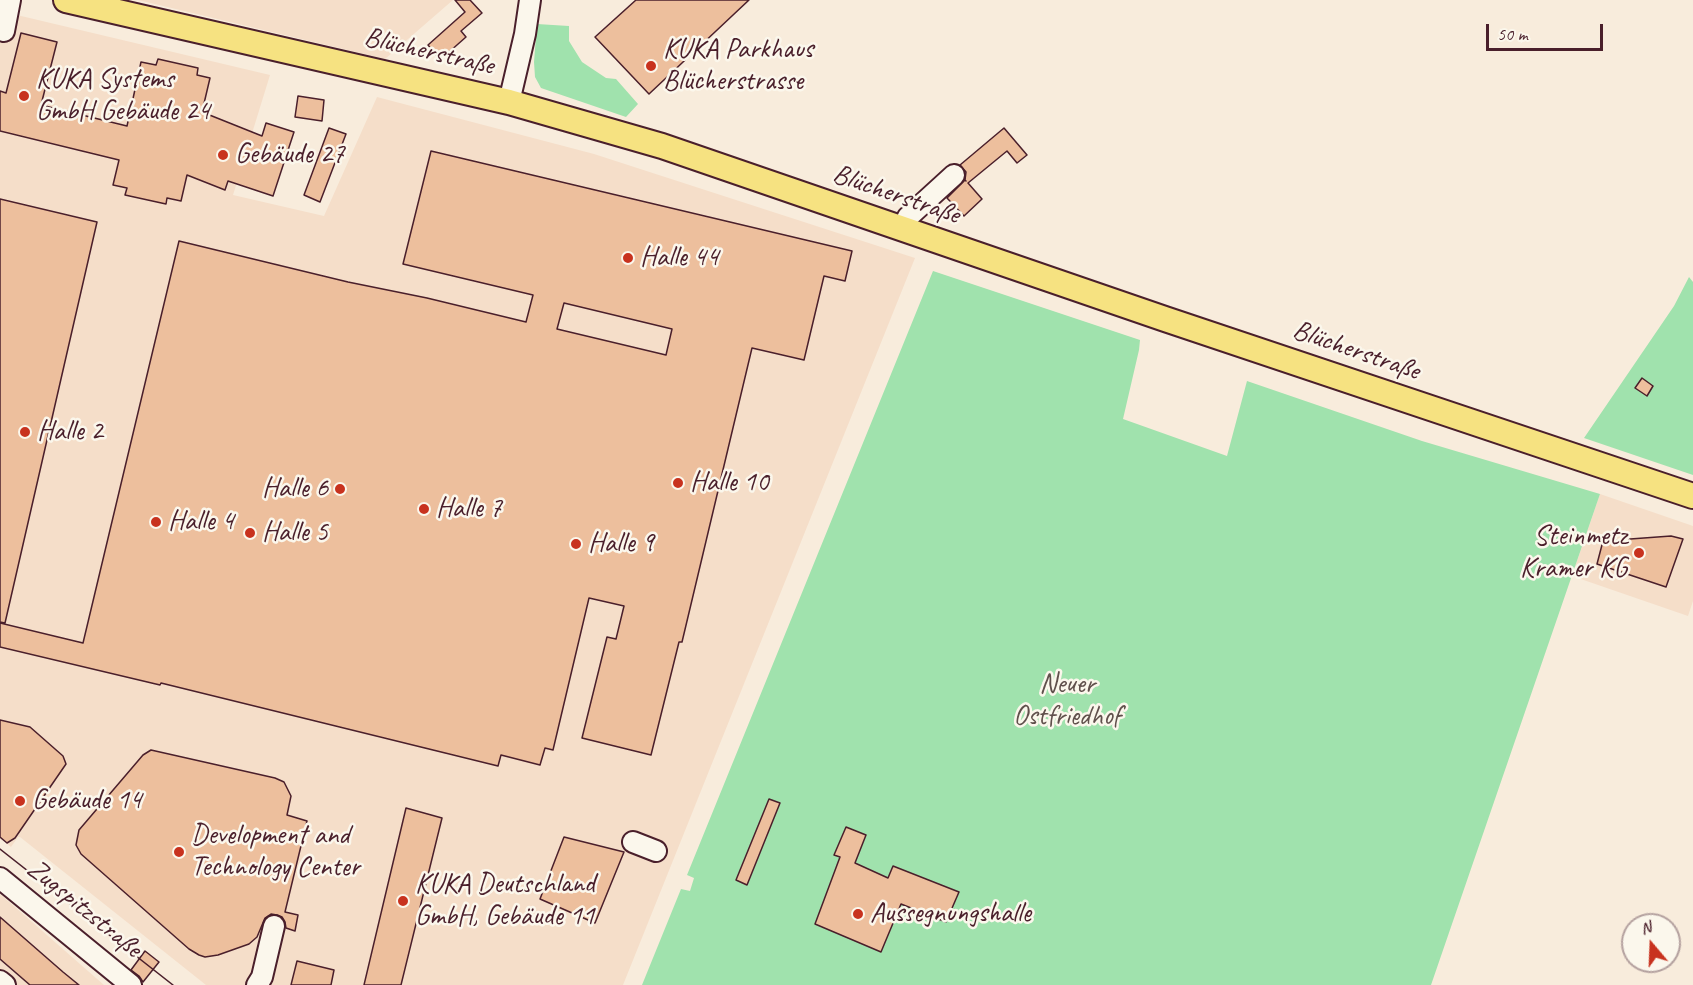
<!DOCTYPE html>
<meta charset="utf-8">
<style>
body{margin:0}
#map{position:relative;width:1693px;height:985px;overflow:hidden;background:#f8ecdc;font-family:Caveat,sans-serif}
canvas{display:block}
.north{position:absolute;left:1621px;top:913px;width:60px;height:60px;box-sizing:border-box;background:#fbf7ec;border:2px solid #b4a19f;border-radius:50%;rotate:341deg;font-size:16px;font-weight:700;line-height:24px;text-align:center;color:#4a1f2b}
.north::after{content:'';display:block;margin:auto;width:21px;height:27px;background:#c8321e;clip-path:polygon(50% 0,100% 100%,50% 72%,0 100%)}
.scale{position:absolute;left:1486px;top:24px;width:117px;height:27px;box-sizing:border-box;border:3px solid #4a1f2b;border-top:0;padding-left:8px;font-size:18px;line-height:21px;white-space:nowrap;color:#4a1f2b;-webkit-text-stroke:4px #fbf7ec;paint-order:stroke}
</style>
<div id="map">
<canvas width="1693" height="985"></canvas>
<div class="north">N</div>
<div class="scale">50 m</div>
</div>
<script>
const ctx = document.querySelector('canvas').getContext('2d');
ctx.lineJoin = 'round';
function fillPath(path, color) { ctx.fillStyle = color; ctx.fill(path, 'evenodd'); }
function stroke(path, color, width, dash) { ctx.strokeStyle = color; ctx.lineWidth = width; ctx.lineCap = dash ? 'butt' : 'round'; ctx.setLineDash(dash || []); ctx.stroke(path); }
function write(font, color, halo, rows, align = 'center') {
  ctx.font = font + ' Caveat,sans-serif'; ctx.lineWidth = 5; ctx.setLineDash([]); ctx.textBaseline = 'middle'; ctx.strokeStyle = halo; ctx.fillStyle = color; for (const [text, x, y, turn = 0] of rows) {
    ctx.save(); ctx.translate(x, y); ctx.rotate((+turn || 0) * Math.PI / 180); ctx.textAlign = isNaN(turn) ? turn : align; if (halo) ctx.strokeText(text, 0, 0); ctx.fillText(text, 0, 0); ctx.restore();
  }
}
fillPath(new Path2D(`
 M 138,0 L 453,0 L 385,59 Z
 M 0,11 L 270,75 L 233,195 L 324,216 L 377,97 L 594,154 L 915,258 L 623,985 L 206,985 L 20,837 L 18,837 L 11,847 L 0,838 Z
 M 1600,494 L 1693,526 L 1693,601 L 1688,616 L 1572,576 Z
 M 0,894 L 104,985 L 0,985 Z`), '#f5dec9');
fillPath(new Path2D(`
 M 537,24 L 569,26 L 569,41 L 582,62 L 606,78 L 616,79 L 638,104 L 626,117 L 541,88 L 535,77 L 534,62 Z
 M 933,271 L 1140,340 L 1139,350 L 1123,419 L 1227,456 L 1247,381 L 1422,441 L 1600,494 L 1431,985 L 642,985 L 681,889 L 690,891 L 694,878 L 687,875 Z
 M 1689,277 L 1693,282 L 1693,475 L 1584,438 L 1674,306 Z`), '#a0e2ad');
const building = new Path2D(`
 M 455,0 L 470,0 L 482,13 L 461,31 L 466,37 L 440,60 L 428,45 L 465,12 Z
 M 636,0 L 749,0 L 649,94 L 595,37 Z
 M 21,33 L 57,42 L 41,105 L 127,126 L 141,62 L 156,65 L 158,59 L 198,68 L 197,75 L 210,78 L 202,112 L 262,136 L 266,123 L 294,132 L 273,196 L 228,181 L 225,190 L 187,175 L 181,201 L 167,198 L 166,204 L 125,195 L 127,188 L 113,185 L 119,160 L 0,131 L 0,91 L 6,93 Z
 M 298,96 L 324,100 L 322,121 L 295,117 Z
 M 329,128 L 346,134 L 320,202 L 304,195 Z
 M 1004,128 L 1027,155 L 1017,163 L 1007,151 L 968,183 L 982,199 L 964,216 L 947,198 L 965,180 L 966,181 L 965,180 L 966,172 L 960,165 Z
 M 431,151 L 852,251 L 845,281 L 824,276 L 804,360 L 752,348 L 682,642 L 679,642 L 651,755 L 582,738 L 607,637 L 616,639 L 624,606 L 589,598 L 553,750 L 545,748 L 540,765 L 501,755 L 498,766 L 161,683 L 160,685 L 0,647 L 0,623 L 83,643 L 179,241 L 348,282 L 427,298 L 526,322 L 533,295 L 403,264 ZM 564,303 L 672,329 L 666,355 L 557,329 Z
 M 0,199 L 97,222 L 5,623 L 0,622 Z
 M 1642,378 L 1653,386 L 1647,396 L 1635,388 Z
 M 1671,536 L 1683,539 L 1666,587 L 1597,564 L 1603,541 Z
 M 0,720 L 30,727 L 63,756 L 66,764 L 15,838 L 7,843 L 0,837 Z
 M 151,750 L 275,778 L 284,782 L 291,796 L 287,815 L 307,821 L 285,912 L 298,915 L 295,931 L 286,928 L 285,922 L 282,917 L 277,915 L 271,914 L 265,918 L 257,937 L 249,944 L 218,955 L 205,957 L 199,955 L 189,949 L 81,854 L 76,845 L 79,830 L 143,755 Z
 M 769,799 L 780,803 L 747,885 L 736,880 Z
 M 406,808 L 442,818 L 401,985 L 364,985 Z
 M 846,827 L 866,835 L 855,863 L 888,878 L 893,866 L 959,892 L 946,922 L 901,904 L 881,952 L 815,924 L 840,857 L 834,855 Z
 M 564,837 L 624,852 L 595,923 L 540,899 Z
 M 0,917 L 63,972 L 79,985 L 30,985 L 0,959 Z
 M 145,951 L 159,962 L 143,982 L 139,976 L 131,970 Z
 M 297,961 L 334,970 L 331,985 L 291,985 Z`);
fillPath(building, '#edbf9d');
stroke(building, '#4a1f2b', 1.5);
const minor = new Path2D(`
 M 0,30 L 4,31 L 10,0
 M 509,102 L 525,34 L 530,0
 M 903,228 L 908,217 L 954,175
 M 633,842 L 656,851
 M 0,878 L 131,985
 M 0,981 L 5,985
 M 257,985 L 262,977 L 274,926`);
const major = new Path2D(`
 M 66,0 L 509,102 L 662,146 L 1165,319 L 1693,496`);
stroke(minor, '#4a1f2b', 24);
stroke(major, '#4a1f2b', 28);
stroke(minor, '#fbf7ec', 20);
stroke(major, '#f6e281', 24);
stroke(new Path2D(`
 M 0,849 L 173,985`), '#4a1f2b', 1.5);
for (const [x, y, r, color] of [
 [651,66,6,"#c8321e"],
 [24,96,6,"#c8321e"],
 [223,155,6,"#c8321e"],
 [628,258,6,"#c8321e"],
 [25,432,6,"#c8321e"],
 [678,483,6,"#c8321e"],
 [340,489,6,"#c8321e"],
 [424,509,6,"#c8321e"],
 [156,522,6,"#c8321e"],
 [250,533,6,"#c8321e"],
 [576,544,6,"#c8321e"],
 [1639,553,6,"#c8321e"],
 [20,801,6,"#c8321e"],
 [179,852,6,"#c8321e"],
 [403,901,6,"#c8321e"],
 [858,914,6,"#c8321e"]
]) { const dot = new Path2D(); dot.arc(x, y, r, 0, 2 * Math.PI); ctx.fillStyle = color; ctx.fill(dot); stroke(dot, '#fbf7ec', 2); }
write('28px', '#4a1f2b', '#fbf7ec', [
 ["KUKA Parkhaus",663,50],
 ["Blücherstrasse",663,82],
 ["KUKA Systems",36,80],
 ["GmbH Gebäude 24",36,112],
 ["Gebäude 27",235,155],
 ["Halle 44",640,258],
 ["Halle 2",37,432],
 ["Halle 10",690,483],
 ["Halle 6",328,489,"right"],
 ["Halle 7",436,509],
 ["Halle 4",168,522],
 ["Halle 5",262,533],
 ["Steinmetz",1627,537,"right"],
 ["Kramer KG",1627,569,"right"],
 ["Halle 9",588,544],
 ["Gebäude 14",32,801],
 ["Development and",191,836],
 ["Technology Center",191,868],
 ["KUKA Deutschland",415,885],
 ["GmbH, Gebäude 11",415,917],
 ["Aussegnungshalle",870,914]
], 'left');
write('28px', '#4a1f2b', '#fbf7ec', [
 ["Blücherstraße",429,52,13],
 ["Blücherstraße",896,195,19],
 ["Blücherstraße",1356,351,19],
 ["Zugspitzstraße",84,909,39]
]);
write('28px', '#60504c', '#fbf7ec', [
 ["Neuer",1067,685],
 ["Ostfriedhof",1067,717]
]);
</script>
